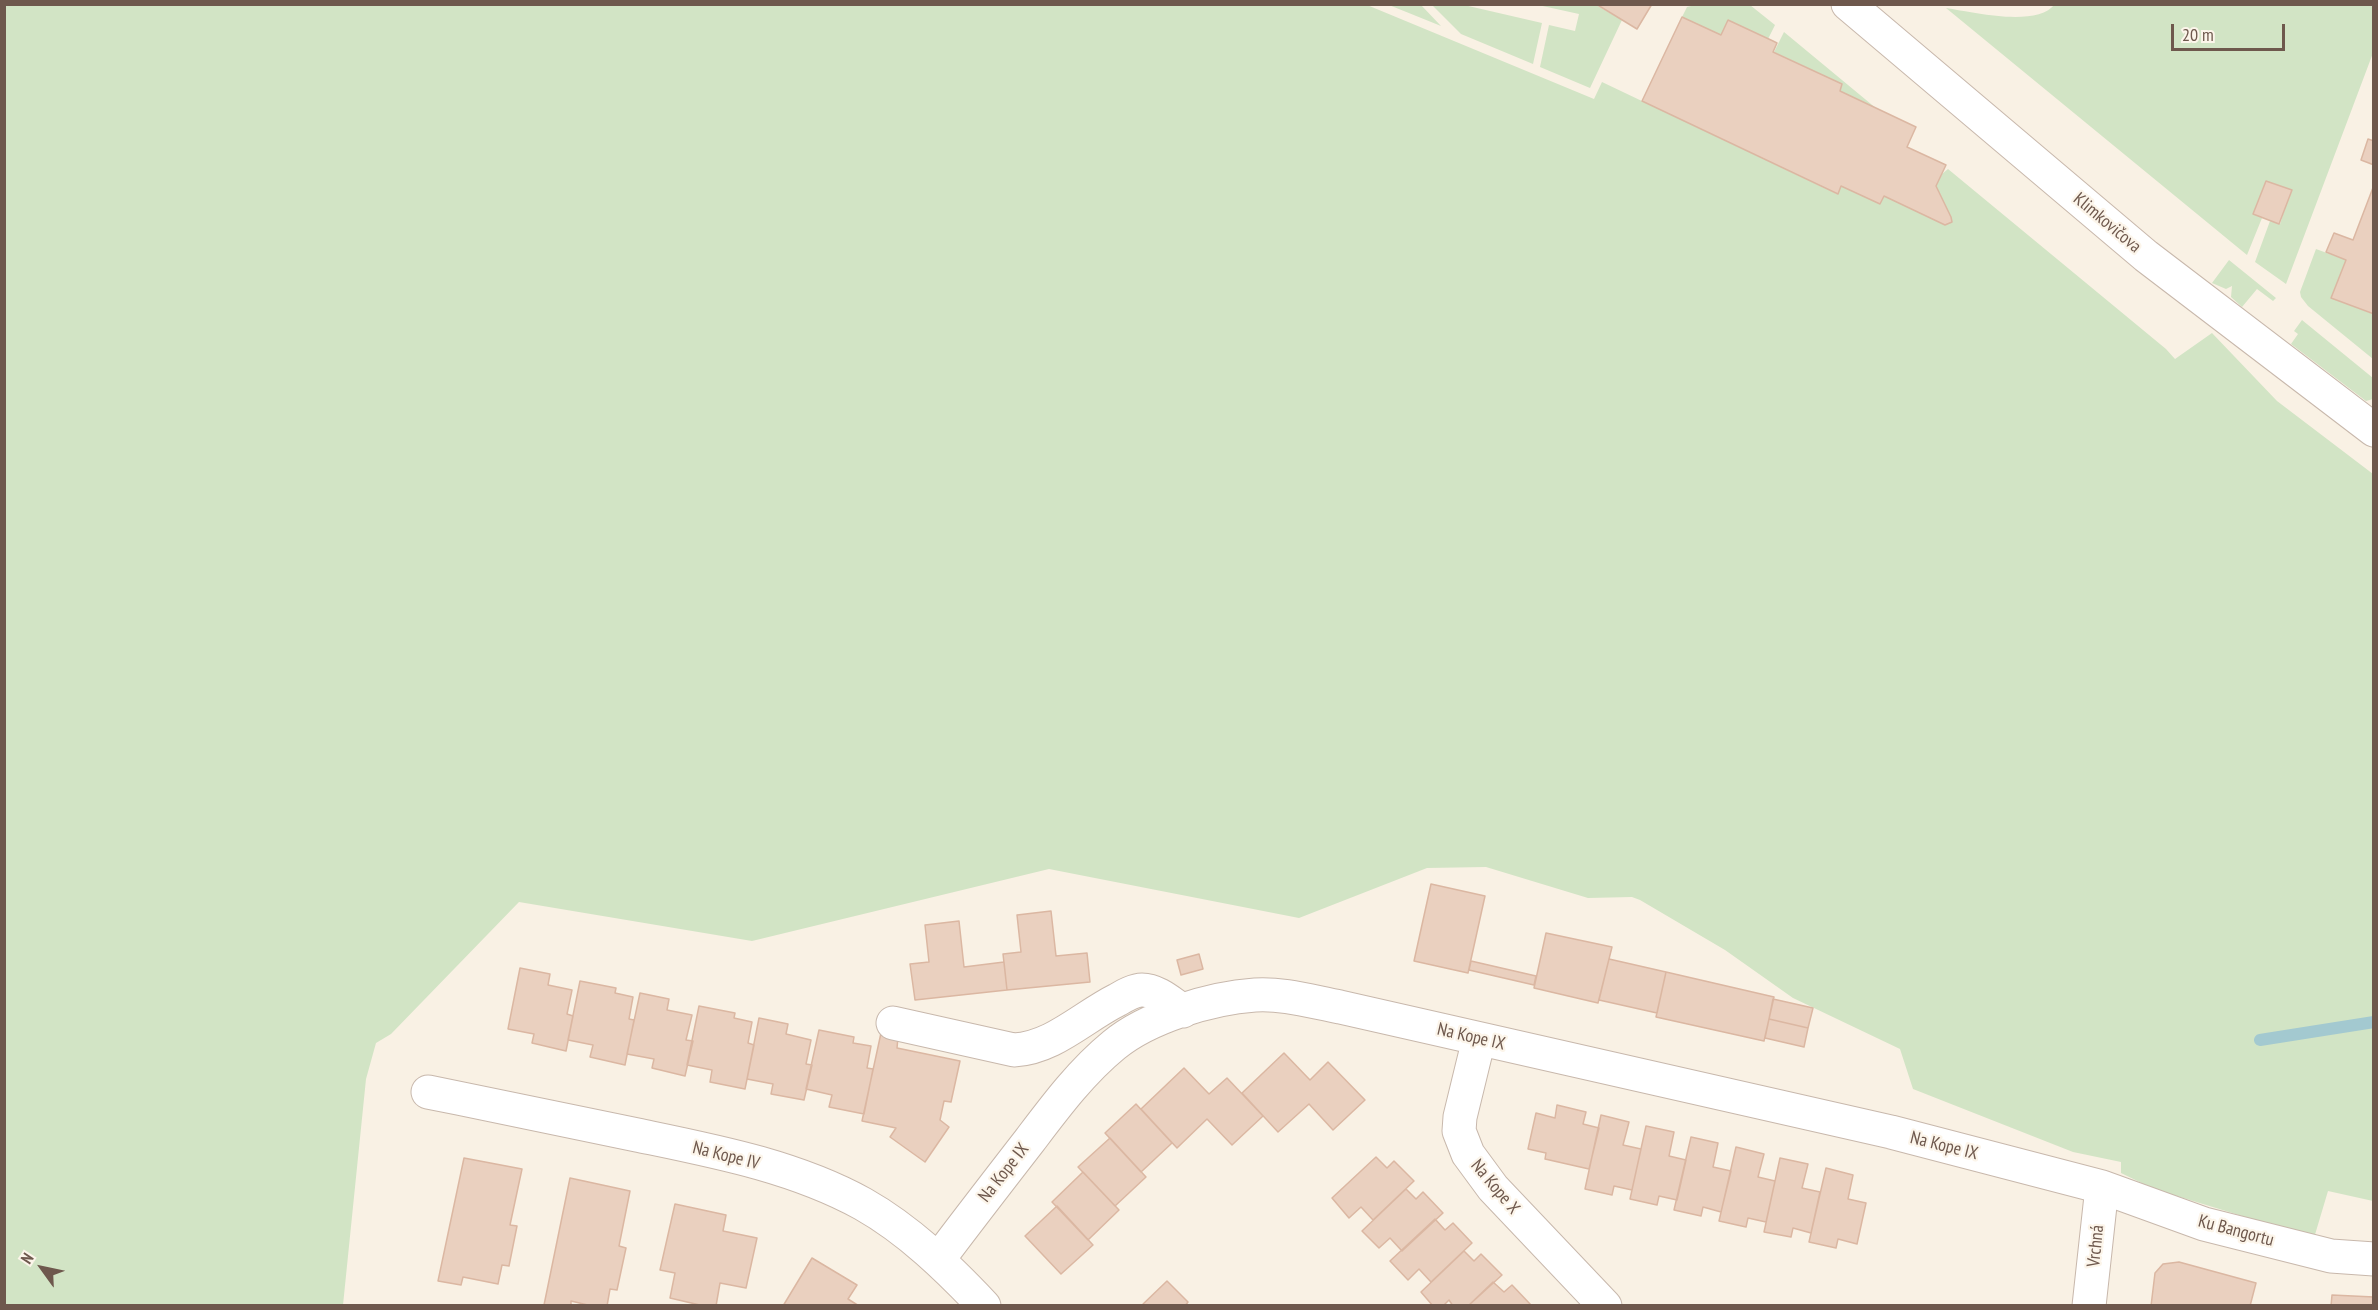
<!DOCTYPE html>
<meta charset="utf-8">
<style>
body{margin:0}
#map{position:relative;width:2378px;height:1310px;overflow:hidden;background:#f9f1e4;font-family:"PT Sans Narrow",sans-serif}
canvas{display:block}
.frame{position:absolute;inset:0;border:6px solid #6e584d;pointer-events:none}
.north{position:absolute;left:12px;top:1238px;width:60px;height:60px;-webkit-text-stroke:4px #fcf5ea;paint-order:stroke;rotate:303deg;font-size:16px;font-weight:700;line-height:24px;text-align:center;color:#6e584d}
.north::after{content:'';display:block;margin:auto;width:21px;height:27px;background:#6e584d;clip-path:polygon(50% 0,100% 100%,50% 72%,0 100%)}
.scale{position:absolute;left:2171px;top:24px;width:114px;height:27px;box-sizing:border-box;border:3px solid #6e584d;border-top:0;padding-left:8px;font-size:18px;line-height:21px;white-space:nowrap;color:#6e584d;-webkit-text-stroke:4px #fcf5ea;paint-order:stroke}
</style>
<div id="map">
<canvas width="2378" height="1310"></canvas>
<div class="frame"></div>
<div class="north">N</div>
<div class="scale">20 m</div>
</div>
<script>
const ctx = document.querySelector('canvas').getContext('2d');
ctx.lineJoin = 'round';
function fillPath(path, color) { ctx.fillStyle = color; ctx.fill(path, 'evenodd'); }
function stroke(path, color, width, dash) { ctx.strokeStyle = color; ctx.lineWidth = width; ctx.lineCap = dash ? 'butt' : 'round'; ctx.setLineDash(dash || []); ctx.stroke(path); }
function write(font, color, halo, rows, align = 'center') {
  ctx.font = font + ' "PT Sans Narrow",sans-serif'; ctx.lineWidth = 4.5; ctx.setLineDash([]); ctx.textBaseline = 'middle'; ctx.strokeStyle = halo; ctx.fillStyle = color; for (const [text, x, y, turn = 0] of rows) {
    ctx.save(); ctx.translate(x, y); ctx.rotate((+turn || 0) * Math.PI / 180); ctx.textAlign = isNaN(turn) ? turn : align; if (halo) ctx.strokeText(text, 0, 0); ctx.fillText(text, 0, 0); ctx.restore();
  }
}
fillPath(new Path2D(`
 M 2055,4 L 2373,5 L 2373,53 L 2286,284 L 2255,262 L 2270,221 L 2280,224 L 2291,190 L 2266,181 L 2253,214 L 2262,218 L 2247,255 L 1946,8 C 1972,12 2037,28 2055,4 Z
 M 5,5 L 1367,5 L 1594,99 L 1602,82 L 1837,194 L 1841,186 L 1880,204 L 1884,196 L 1945,225 L 1951,222 L 1951,217 L 1936,186 L 1942,174 L 1948,169 L 2166,349 L 2175,359 L 2212,333 L 2277,401 L 2373,474 L 2373,1201 L 2328,1191 L 2314,1238 L 2154,1189 L 2121,1173 L 2121,1162 L 2073,1152 L 1913,1089 L 1900,1049 L 1793,998 L 1725,950 L 1640,900 L 1632,897 L 1588,898 L 1486,867 L 1427,868 L 1299,918 L 1049,869 L 752,941 L 519,902 L 391,1034 L 376,1043 L 366,1079 L 343,1305 L 5,1306 Z
 M 1389,5 L 1421,5 L 1441,26 Z
 M 1432,5 L 1464,5 L 1542,23 L 1533,64 L 1461,34 Z
 M 1538,5 L 1596,5 L 1622,20 L 1590,88 L 1540,67 L 1549,25 L 1575,31 L 1579,14 Z
 M 1695,5 L 1750,5 L 1775,25 L 1768,39 L 1728,20 L 1721,35 L 1682,17 L 1687,7 Z
 M 1784,32 L 1877,109 L 1840,91 L 1842,84 L 1774,52 Z
 M 2316,249 L 2346,260 L 2331,298 L 2373,314 L 2373,359 L 2308,306 L 2301,297 L 2300,292 Z
 M 2229,260 L 2276,298 L 2273,301 L 2257,289 L 2242,307 L 2231,297 L 2232,286 L 2226,289 L 2212,283 Z
 M 2302,320 L 2373,378 L 2373,399 L 2366,401 L 2291,344 L 2298,334 L 2294,331 Z`), '#d2e4c5');
stroke(new Path2D(`
 M 2260,1040 L 2374,1022`), '#a3c9d0', 12);
const building = new Path2D(`
 M 1596,4 L 1652,4 L 1637,29 Z
 M 1682,17 L 1721,35 L 1728,20 L 1773,41 L 1777,43 L 1773,52 L 1842,84 L 1840,91 L 1916,127 L 1907,147 L 1946,165 L 1936,186 L 1951,217 L 1952,222 L 1945,225 L 1884,196 L 1880,204 L 1841,186 L 1838,194 L 1642,101 Z
 M 2368,139 L 2374,141 L 2374,165 L 2361,160 Z
 M 2266,181 L 2292,190 L 2279,224 L 2253,214 Z
 M 2374,185 L 2374,314 L 2331,298 L 2346,260 L 2326,252 L 2334,233 L 2353,240 Z
 M 1431,884 L 1485,896 L 1468,973 L 1414,961 Z
 M 1051,911 L 1056,956 L 1087,953 L 1090,982 L 1007,990 L 1003,954 L 1021,952 L 1017,915 Z
 M 959,921 L 964,967 L 1004,962 L 1007,990 L 915,1000 L 910,964 L 929,962 L 925,925 Z
 M 1546,933 L 1612,947 L 1598,1003 L 1534,988 Z
 M 1199,954 L 1203,969 L 1181,975 L 1177,960 Z
 M 1609,959 L 1666,972 L 1657,1013 L 1599,1000 Z
 M 1471,961 L 1536,976 L 1534,985 L 1469,970 Z
 M 520,968 L 550,974 L 548,985 L 572,990 L 567,1014 L 573,1016 L 566,1051 L 532,1043 L 534,1034 L 508,1029 Z
 M 1666,972 L 1774,997 L 1764,1041 L 1656,1017 Z
 M 580,981 L 616,988 L 615,993 L 633,997 L 629,1019 L 634,1020 L 625,1065 L 590,1057 L 593,1045 L 568,1040 Z
 M 640,993 L 669,999 L 667,1010 L 692,1015 L 686,1040 L 693,1041 L 685,1076 L 652,1068 L 654,1059 L 627,1054 Z
 M 1773,999 L 1813,1008 L 1808,1028 L 1769,1019 Z
 M 699,1006 L 735,1013 L 734,1018 L 752,1022 L 748,1043 L 754,1045 L 745,1089 L 710,1082 L 712,1070 L 687,1065 Z
 M 759,1018 L 788,1024 L 786,1034 L 811,1040 L 806,1064 L 812,1065 L 804,1100 L 771,1094 L 773,1084 L 747,1079 Z
 M 1769,1019 L 1808,1028 L 1804,1047 L 1765,1038 Z
 M 819,1030 L 854,1037 L 853,1043 L 871,1046 L 867,1068 L 873,1069 L 864,1114 L 829,1107 L 832,1095 L 806,1089 Z
 M 881,1033 L 898,1037 L 897,1048 L 960,1061 L 951,1102 L 944,1101 L 940,1120 L 949,1127 L 925,1162 L 890,1137 L 896,1128 L 862,1121 Z
 M 1284,1053 L 1310,1080 L 1328,1062 L 1365,1100 L 1333,1130 L 1309,1104 L 1278,1132 L 1242,1093 Z
 M 1184,1068 L 1209,1094 L 1227,1078 L 1263,1116 L 1232,1145 L 1207,1119 L 1177,1148 L 1141,1109 Z
 M 1136,1104 L 1172,1143 L 1141,1172 L 1105,1133 Z
 M 1557,1105 L 1586,1112 L 1583,1124 L 1599,1128 L 1589,1169 L 1545,1159 L 1546,1153 L 1528,1149 L 1536,1113 L 1555,1118 Z
 M 1601,1115 L 1629,1122 L 1623,1145 L 1641,1149 L 1632,1190 L 1614,1186 L 1612,1195 L 1585,1189 Z
 M 1646,1126 L 1674,1132 L 1669,1156 L 1686,1160 L 1677,1200 L 1659,1196 L 1657,1205 L 1630,1199 Z
 M 1691,1137 L 1718,1143 L 1713,1167 L 1731,1171 L 1721,1212 L 1703,1207 L 1701,1216 L 1674,1210 Z
 M 1110,1138 L 1146,1177 L 1115,1206 L 1078,1167 Z
 M 1736,1147 L 1764,1154 L 1758,1177 L 1775,1181 L 1766,1222 L 1748,1218 L 1746,1227 L 1719,1221 Z
 M 1376,1157 L 1387,1168 L 1394,1161 L 1414,1181 L 1373,1220 L 1361,1207 L 1349,1218 L 1332,1198 Z
 M 464,1158 L 522,1169 L 510,1225 L 517,1226 L 509,1266 L 502,1265 L 498,1284 L 463,1277 L 461,1285 L 438,1281 Z
 M 1780,1158 L 1808,1164 L 1802,1188 L 1820,1192 L 1811,1233 L 1793,1228 L 1791,1237 L 1764,1232 Z
 M 1826,1168 L 1853,1175 L 1848,1199 L 1866,1203 L 1857,1244 L 1838,1239 L 1836,1248 L 1809,1242 Z
 M 1083,1172 L 1119,1210 L 1088,1240 L 1052,1202 Z
 M 570,1178 L 630,1191 L 619,1246 L 626,1248 L 617,1290 L 610,1289 L 607,1306 L 592,1306 L 571,1301 L 571,1306 L 544,1305 Z
 M 1406,1189 L 1416,1199 L 1423,1192 L 1443,1213 L 1402,1251 L 1390,1238 L 1379,1248 L 1362,1231 Z
 M 675,1204 L 726,1215 L 723,1231 L 757,1238 L 746,1288 L 720,1283 L 716,1306 L 704,1306 L 670,1298 L 675,1273 L 660,1270 Z
 M 1057,1206 L 1093,1245 L 1061,1274 L 1025,1236 Z
 M 1435,1219 L 1445,1230 L 1453,1223 L 1472,1243 L 1431,1282 L 1419,1269 L 1408,1280 L 1390,1261 Z
 M 1464,1251 L 1474,1261 L 1481,1254 L 1502,1275 L 1468,1306 L 1453,1306 L 1449,1300 L 1443,1306 L 1433,1306 L 1421,1292 Z
 M 812,1258 L 857,1285 L 848,1299 L 859,1306 L 783,1306 Z
 M 2179,1262 L 2256,1283 L 2250,1306 L 2151,1306 L 2155,1273 L 2163,1264 Z
 M 1167,1281 L 1188,1302 L 1185,1306 L 1141,1306 Z
 M 1493,1282 L 1504,1292 L 1512,1285 L 1531,1305 L 1468,1306 Z
 M 2332,1295 L 2374,1297 L 2374,1306 L 2331,1306 Z`);
fillPath(building, '#ead0bf');
stroke(building, '#dbb7a2', 1.5);
const street = new Path2D(`
 M 1848,4 L 2146,256 L 2374,430
 M 893,1023 L 1014,1050 C 1053,1048 1083,1017 1117,1000 C 1124,996 1134,990 1142,990 C 1157,990 1171,1003 1183,1011
 M 1479,1039 L 1460,1117 L 1459,1131 L 1468,1154 L 1493,1188 L 1605,1306
 M 428,1092 C 498,1106 568,1121 637,1135 C 714,1151 794,1166 863,1204 C 909,1230 948,1268 984,1306
 M 938,1260 C 968,1220 999,1180 1030,1140 C 1055,1107 1081,1072 1114,1045 C 1148,1017 1211,998 1255,995 C 1282,993 1313,1002 1340,1007 L 1891,1132 L 2102,1187 L 2204,1224 L 2331,1256 L 2374,1259
 M 2089,1306 L 2102,1187`);
stroke(street, '#c8b8ac', 35);
stroke(street, '#fff', 33);
write('18px', '#6e584d', '#fcf5ea', [
 ["Klimkovičova",2107,223,40],
 ["Na Kope IX",1471,1037,13],
 ["Na Kope IX",1944,1146,14],
 ["Na Kope IV",726,1156,14],
 ["Na Kope IX",1004,1173,-52],
 ["Na Kope X",1495,1187,50],
 ["Ku Bangortu",2236,1231,15],
 ["Vrchná",2096,1246,-84]
]);
</script>
